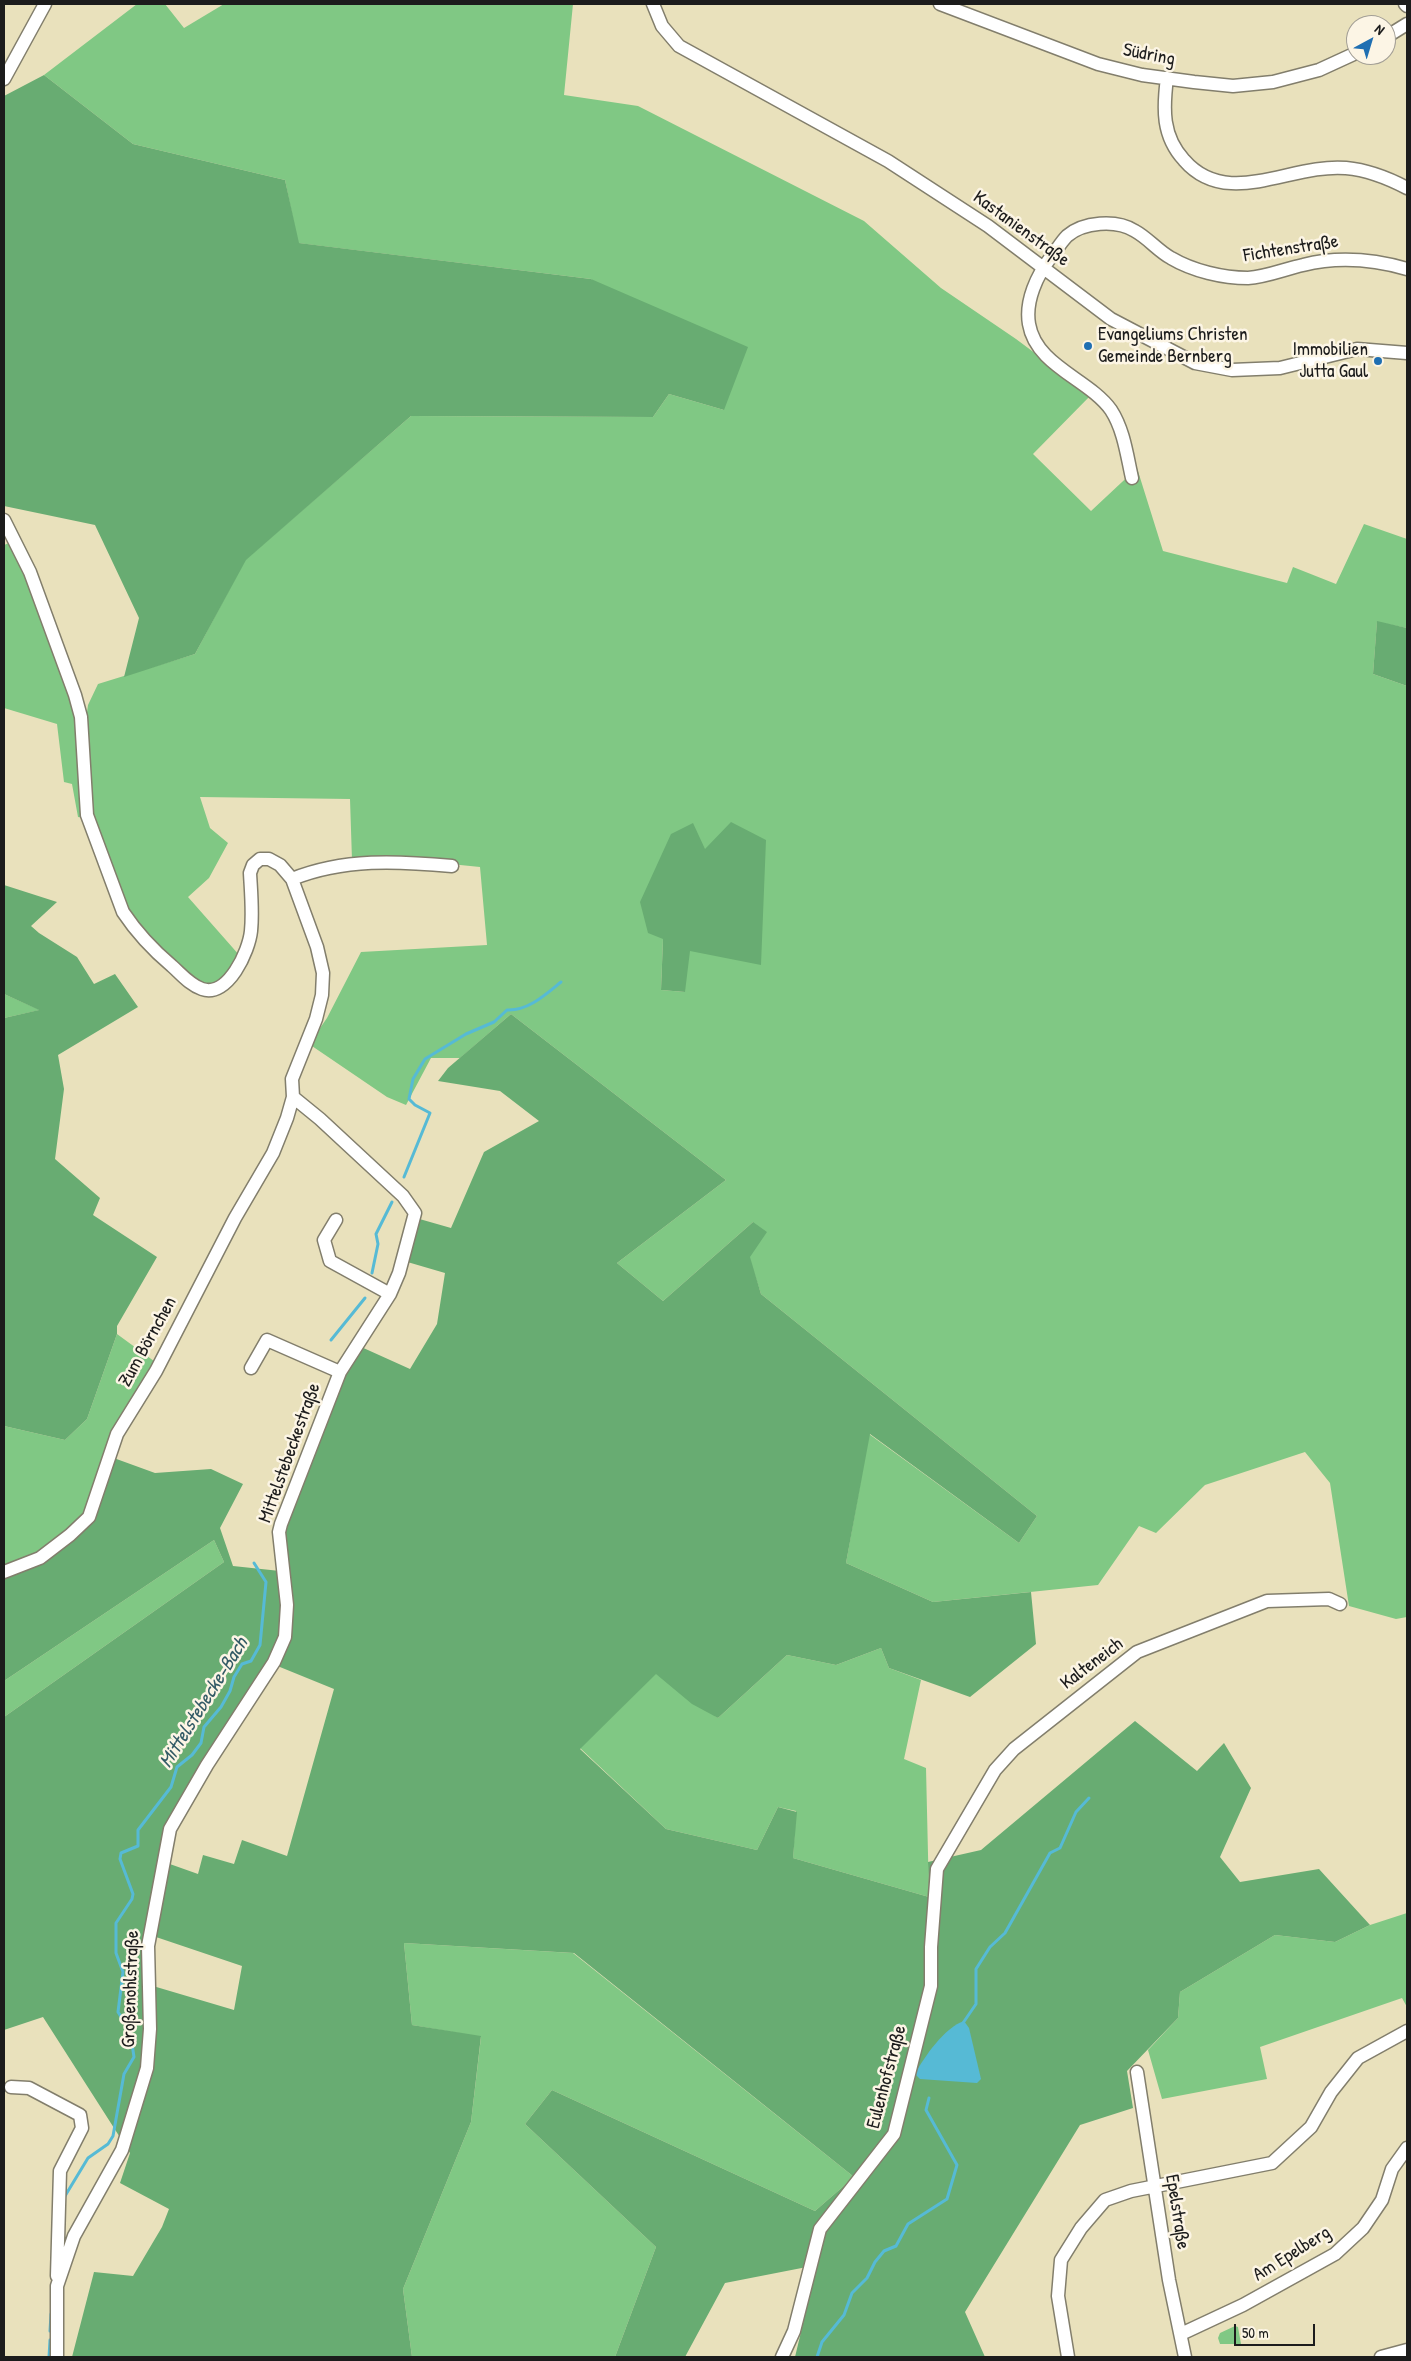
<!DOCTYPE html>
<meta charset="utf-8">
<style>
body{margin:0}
#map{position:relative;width:1411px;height:2361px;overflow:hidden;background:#e9e1bc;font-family:"Patrick Hand",sans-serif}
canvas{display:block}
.frame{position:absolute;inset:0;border:5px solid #1c1c1c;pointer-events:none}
.north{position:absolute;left:1346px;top:15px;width:50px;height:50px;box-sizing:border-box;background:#fcf5e5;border:1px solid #a29e95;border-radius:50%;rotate:39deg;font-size:14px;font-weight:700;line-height:20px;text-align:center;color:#1c1c1c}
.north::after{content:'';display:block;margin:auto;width:18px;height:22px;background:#1f6fb2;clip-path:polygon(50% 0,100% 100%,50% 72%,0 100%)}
.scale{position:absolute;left:1234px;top:2324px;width:81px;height:22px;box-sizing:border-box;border:2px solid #1c1c1c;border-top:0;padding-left:6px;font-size:15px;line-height:18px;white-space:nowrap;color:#1c1c1c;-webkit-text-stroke:4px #fcf5e5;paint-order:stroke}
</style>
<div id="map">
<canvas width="1411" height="2361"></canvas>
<div class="frame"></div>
<div class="north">N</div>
<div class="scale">50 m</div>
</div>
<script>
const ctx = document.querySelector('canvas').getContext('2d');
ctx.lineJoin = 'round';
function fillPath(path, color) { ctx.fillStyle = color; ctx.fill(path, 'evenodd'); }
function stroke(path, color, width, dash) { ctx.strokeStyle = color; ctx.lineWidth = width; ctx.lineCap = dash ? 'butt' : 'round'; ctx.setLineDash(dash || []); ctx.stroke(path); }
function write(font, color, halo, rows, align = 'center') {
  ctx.font = font + ' "Patrick Hand",sans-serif'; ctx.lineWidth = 5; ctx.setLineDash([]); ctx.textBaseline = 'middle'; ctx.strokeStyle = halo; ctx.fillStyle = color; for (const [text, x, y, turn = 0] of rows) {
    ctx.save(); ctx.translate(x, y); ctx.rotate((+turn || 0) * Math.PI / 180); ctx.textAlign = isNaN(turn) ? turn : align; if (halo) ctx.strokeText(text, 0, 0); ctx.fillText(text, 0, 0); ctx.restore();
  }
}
fillPath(new Path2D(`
 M 137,4 L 165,4 L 184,28 L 224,4 L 573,4 L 564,95 L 638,106 L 864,221 L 941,288 L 1016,339 L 1091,395 L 1033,454 L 1091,511 L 1137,468 L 1163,551 L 1287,583 L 1293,567 L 1336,584 L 1364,524 L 1407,539 L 1407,628 L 1377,622 L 1373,674 L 1407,686 L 1407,1617 L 1396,1619 L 1349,1606 L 1330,1483 L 1305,1452 L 1205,1485 L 1156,1533 L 1139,1526 L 1098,1585 L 933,1602 L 846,1563 L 869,1434 L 1019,1543 L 1037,1516 L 761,1294 L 749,1257 L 753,1222 L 663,1301 L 617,1263 L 726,1180 L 511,1014 L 460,1058 L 431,1058 L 406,1105 L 387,1097 L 309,1044 L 327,1018 L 361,952 L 487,945 L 480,867 L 411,860 L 352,860 L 350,799 L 200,797 L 210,828 L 228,843 L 209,878 L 188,897 L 240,956 L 224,980 L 214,985 L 199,982 L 148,940 L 127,912 L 92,816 L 85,726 L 88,705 L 98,684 L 195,654 L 245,560 L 411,416 L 653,417 L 669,394 L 724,410 L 591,279 L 298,243 L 285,180 L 133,144 L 44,75 ZM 663,939 L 685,992 L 661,990 Z
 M 12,542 L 72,694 L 84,818 L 78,817 L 72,784 L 64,782 L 57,724 L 4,708 L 4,545 Z
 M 4,994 L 40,1010 L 4,1018 Z
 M 117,1334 L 158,1364 L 129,1410 L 87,1515 L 33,1557 L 4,1566 L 4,1426 L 65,1440 L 87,1419 Z
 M 214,1540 L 224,1562 L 4,1717 L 4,1681 Z
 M 881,1648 L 889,1668 L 921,1680 L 904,1759 L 926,1768 L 929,1897 L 793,1858 L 796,1811 L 778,1807 L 757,1850 L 666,1829 L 580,1748 L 656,1673 L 718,1718 L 787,1655 L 836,1665 Z
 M 1407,1913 L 1407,2007 L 1402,1998 L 1260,2047 L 1267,2079 L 1162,2099 L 1148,2050 L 1178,2018 L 1180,1992 L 1275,1935 L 1335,1942 L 1370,1925 Z
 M 404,1943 L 573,1953 L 854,2177 L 815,2211 L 552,2090 L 525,2124 L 656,2247 L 615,2357 L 412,2357 L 403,2289 L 471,2122 L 481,2037 L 412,2025 Z
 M 1235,2326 L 1238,2327 L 1241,2344 L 1220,2344 L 1218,2338 L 1220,2333 Z`), '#80c884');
fillPath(new Path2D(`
 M 44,75 L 133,144 L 285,180 L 299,243 L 591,279 L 748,347 L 724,410 L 669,394 L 653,417 L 411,416 L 246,560 L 195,654 L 124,677 L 139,618 L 95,525 L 4,506 L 4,96 Z
 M 1377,621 L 1407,628 L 1407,686 L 1373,674 Z
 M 731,822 L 766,840 L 761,965 L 690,951 L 685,992 L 661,990 L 663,939 L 648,933 L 640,902 L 671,834 L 693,823 L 705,849 Z
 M 4,885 L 57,902 L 31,926 L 39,933 L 77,957 L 94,984 L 115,974 L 138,1007 L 58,1055 L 64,1089 L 55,1159 L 100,1198 L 93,1215 L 157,1257 L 117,1326 L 117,1334 L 87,1419 L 65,1440 L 4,1426 L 4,1018 L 39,1010 L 4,994 Z
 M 511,1014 L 726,1180 L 617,1263 L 663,1301 L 753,1222 L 767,1232 L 750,1257 L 761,1294 L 1037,1516 L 1019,1543 L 870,1434 L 846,1563 L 933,1602 L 1031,1592 L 1036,1644 L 970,1697 L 889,1668 L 881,1648 L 836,1665 L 787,1655 L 718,1718 L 692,1704 L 656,1674 L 580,1749 L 666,1829 L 757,1850 L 778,1807 L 797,1812 L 793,1858 L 929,1897 L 928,1862 L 981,1850 L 1135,1721 L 1197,1771 L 1224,1743 L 1251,1788 L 1220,1857 L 1240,1882 L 1319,1869 L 1370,1925 L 1335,1942 L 1275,1935 L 1180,1992 L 1178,2018 L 1127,2071 L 1133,2108 L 1080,2125 L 965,2312 L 985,2357 L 795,2357 L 817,2265 L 725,2283 L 685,2357 L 615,2357 L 656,2247 L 525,2124 L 552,2090 L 815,2211 L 854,2177 L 574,1953 L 404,1943 L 412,2025 L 481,2036 L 471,2122 L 403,2289 L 412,2357 L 72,2357 L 94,2272 L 133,2276 L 162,2227 L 169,2209 L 120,2183 L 130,2153 L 43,2017 L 4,2030 L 4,1717 L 224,1562 L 214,1540 L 4,1681 L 4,1569 L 34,1560 L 91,1518 L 111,1457 L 155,1473 L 211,1469 L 243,1484 L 220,1528 L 233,1566 L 280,1571 L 280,1532 L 342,1372 L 359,1346 L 410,1369 L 437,1324 L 445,1273 L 404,1261 L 416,1218 L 451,1228 L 484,1152 L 539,1121 L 500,1091 L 438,1081 L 448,1068 ZM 275,1665 L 334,1689 L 287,1856 L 242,1840 L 234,1864 L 203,1855 L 198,1874 L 167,1863 L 174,1830 ZM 156,1937 L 242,1966 L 234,2010 L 153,1986 L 153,1949 Z`), '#68ac72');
fillPath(new Path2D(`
 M 964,2021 L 969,2028 L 981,2079 L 977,2083 L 920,2079 L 915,2074 C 924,2057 945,2027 964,2021 Z`), '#56bad5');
stroke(new Path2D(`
 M 404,1177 L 430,1113 L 415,1105 L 409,1099 L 413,1079 L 425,1059 L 466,1034 L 494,1022 L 507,1010 C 528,1011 545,995 561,982
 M 372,1273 L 378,1244 L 376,1234 L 392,1202
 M 331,1340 L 365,1298
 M 285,1478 L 293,1433 L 303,1420 L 311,1392
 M 963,2023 L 976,2004 L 976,1969 L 990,1947 L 1005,1933 L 1050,1853 L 1060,1848 L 1076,1812 L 1089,1798
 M 65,2196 L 88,2158 L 108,2144 L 113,2136 L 124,2074 L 134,2057 L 130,2031 L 118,2012 L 123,1972 L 116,1953 L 116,1923 L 132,1899 L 133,1894 L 120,1859 L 121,1853 L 138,1846 L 138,1830 L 171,1787 L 177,1767 L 192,1755 L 201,1743 L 204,1727 L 221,1707 L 230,1691 L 234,1677 L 242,1664 L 251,1661 L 260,1645 L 266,1582 L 254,1563
 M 50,2331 L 51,2314
 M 49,2357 L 50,2340
 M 817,2357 L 822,2342 L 844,2315 L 852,2293 L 867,2278 L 875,2262 L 884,2251 L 896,2246 L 908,2224 L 947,2199 L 957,2165 L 926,2110 L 929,2098`), '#56bad5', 3);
const street = new Path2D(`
 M 653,4 L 662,26 L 679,46 L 888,161 L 988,226 L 1111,319 L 1195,363 L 1232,370 L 1280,368 L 1357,349 L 1407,353
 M 940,4 L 1098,64 L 1142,75 L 1194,82 L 1233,86 L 1273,82 L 1319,70 L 1356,53
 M 1405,4 L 1407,6
 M 1386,37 L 1407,24
 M 1167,78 C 1163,109 1162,136 1184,160 C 1227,210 1291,163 1346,168 C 1368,170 1388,178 1407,188
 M 4,79 L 45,4
 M 1132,478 C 1127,456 1124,430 1111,410 C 1089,379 1036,366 1029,324 C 1025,301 1037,275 1051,257 C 1056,251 1061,242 1067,236 C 1083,222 1116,219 1135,231 C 1148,238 1158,251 1171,258 C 1193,271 1223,278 1248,278 C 1266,277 1285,269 1303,265 C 1339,256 1372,259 1407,269
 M 4,520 L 30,572 L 75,695 L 81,717 L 87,815 L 123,912 C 137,933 153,950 172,966 C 181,974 190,985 202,989 C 228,998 249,951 251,931 C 253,912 251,892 250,873 L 253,865 L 260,859 L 269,859 L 280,865 L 292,879 L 317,947 L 323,973 L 322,995 L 316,1019 L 292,1079 L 293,1097 L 287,1118 L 273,1153 L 235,1218 L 156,1371 L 117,1434 L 89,1517 L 70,1535 L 40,1558 L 4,1572
 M 292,879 C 344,858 398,861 452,866
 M 336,1220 L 324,1240 L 330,1261 L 390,1294
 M 251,1368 L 267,1340 L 340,1372
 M 1137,2072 L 1169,2280 L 1185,2357
 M 11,2087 L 29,2088 L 80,2115 L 82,2128 L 60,2171 L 57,2276
 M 1181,2334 L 1243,2305 L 1335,2254 L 1363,2228 L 1382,2200 L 1392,2169 L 1407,2148
 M 57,2357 L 57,2286 L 74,2236 L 122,2150 L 147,2068 L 150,2029 L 148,1946 L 170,1829 L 207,1765 L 274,1662 L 285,1637 L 287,1605 L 279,1532 L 281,1524 L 340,1372 L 390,1294 L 399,1273 L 415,1213 L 403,1196 L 320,1119 L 293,1097
 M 782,2357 L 794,2331 L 820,2229 L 894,2134 L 931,1986 L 931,1947 L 937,1869 L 995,1770 L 1014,1749 L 1137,1652 L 1267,1601 L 1329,1599 L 1340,1604
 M 1068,2357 L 1058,2296 L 1061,2260 L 1081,2228 L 1105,2200 L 1131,2191 L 1272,2163 L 1311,2127 L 1331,2092 L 1358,2058 L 1407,2031
 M 1381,2357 L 1407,2350`);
stroke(street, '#827e6c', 15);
stroke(street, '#fff', 12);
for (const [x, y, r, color] of [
 [1088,346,5,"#1f6fb2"],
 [1378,361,5,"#1f6fb2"]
]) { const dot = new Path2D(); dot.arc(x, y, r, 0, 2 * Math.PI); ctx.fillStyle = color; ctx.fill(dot); stroke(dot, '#fcf5e5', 2); }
write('19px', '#1c1c1c', '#fcf5e5', [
 ["Südring",1149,55,11],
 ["Kastanienstraße",1021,229,36],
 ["Fichtenstraße",1291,249,-9],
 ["Zum Börnchen",148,1342,-61],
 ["Mittelstebeckestraße",290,1453,-70],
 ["Kalteneich",1092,1664,-37],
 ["Großenohlstraße",131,1989,-88],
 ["Eulenhofstraße",887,2077,-75],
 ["Epelstraße",1177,2212,81],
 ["Am Epelberg",1292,2254,-32]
]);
write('19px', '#1c1c1c', '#fcf5e5', [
 ["Evangeliums Christen",1098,335],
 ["Gemeinde Bernberg",1098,357],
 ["Immobilien",1368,350,"right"],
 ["Jutta Gaul",1368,372,"right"]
], 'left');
write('italic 20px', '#335b66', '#fcf5e5', [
 ["Mittelstebecke-Bach",204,1703,-58]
]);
</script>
